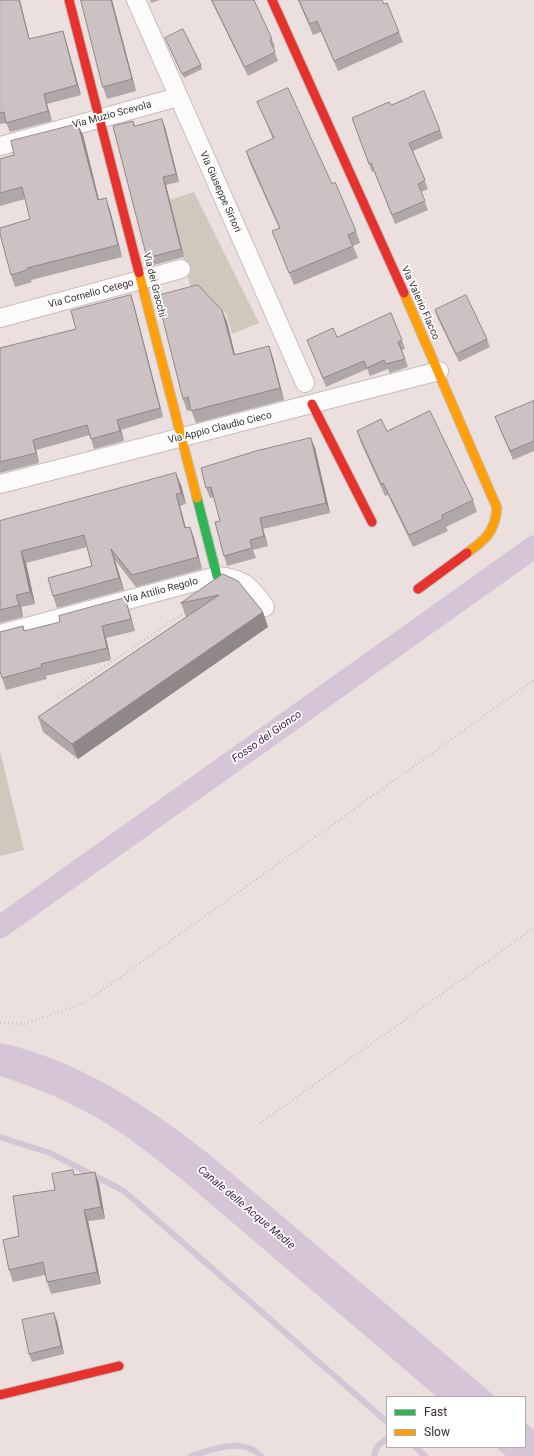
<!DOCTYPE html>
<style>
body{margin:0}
#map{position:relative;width:534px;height:1456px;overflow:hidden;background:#ebe0de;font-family:Roboto,sans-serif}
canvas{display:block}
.legend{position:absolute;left:386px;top:1396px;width:140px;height:52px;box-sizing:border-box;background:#fff;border:1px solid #afacac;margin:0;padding:5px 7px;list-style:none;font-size:12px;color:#37302f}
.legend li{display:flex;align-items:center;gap:8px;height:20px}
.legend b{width:20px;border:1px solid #afacac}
</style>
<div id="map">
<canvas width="534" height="1456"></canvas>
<ul class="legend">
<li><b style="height:5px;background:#30b455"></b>Fast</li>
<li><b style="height:5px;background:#ff9f0a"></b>Slow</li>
</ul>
</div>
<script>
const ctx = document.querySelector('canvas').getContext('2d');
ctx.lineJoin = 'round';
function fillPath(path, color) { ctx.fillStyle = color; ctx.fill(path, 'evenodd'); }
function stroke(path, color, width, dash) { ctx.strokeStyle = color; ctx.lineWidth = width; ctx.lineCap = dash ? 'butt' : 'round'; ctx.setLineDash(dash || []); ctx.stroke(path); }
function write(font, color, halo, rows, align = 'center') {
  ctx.font = font + ' Roboto,sans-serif'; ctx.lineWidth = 3.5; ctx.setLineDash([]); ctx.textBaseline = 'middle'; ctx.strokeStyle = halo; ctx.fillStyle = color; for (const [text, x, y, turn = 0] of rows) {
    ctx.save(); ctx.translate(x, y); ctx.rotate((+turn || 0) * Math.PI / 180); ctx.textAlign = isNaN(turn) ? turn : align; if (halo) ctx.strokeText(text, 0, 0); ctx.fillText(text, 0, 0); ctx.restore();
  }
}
fillPath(new Path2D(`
 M 194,192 L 259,323 L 232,334 L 226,313 L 191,289 L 169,200 Z
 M 0,751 L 24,850 L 0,856 Z`), '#d0c8bd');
fillPath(new Path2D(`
 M 0,1043 C 78,1059 149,1107 210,1155 L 496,1397 L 437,1397 L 179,1177 C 151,1155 122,1131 90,1114 C 61,1098 31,1086 0,1076 Z
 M 525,1422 L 534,1430 L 534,1456 L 506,1456 L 496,1447 L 525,1447 Z`), '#d6c5d6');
stroke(new Path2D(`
 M 0,1137 L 50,1153 L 124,1191 L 387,1422
 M 415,1447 L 425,1456
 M 191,1456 C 213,1449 242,1437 261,1456
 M 374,1456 L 377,1447 L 387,1438`), '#d6c5d6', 6);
stroke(new Path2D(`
 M 0,927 L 534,547`), '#d6c5d6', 23);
const street = new Path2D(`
 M 136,0 L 305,383
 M 0,146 L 178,97
 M 0,318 L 181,269
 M 0,484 L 439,371
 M 0,634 L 217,576 C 243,578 251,586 265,607`);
const fast = new Path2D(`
 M 197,498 L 217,576`);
const slow = new Path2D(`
 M 139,273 L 197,498
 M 404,293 L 497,508 C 495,532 485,540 467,553`);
const jam = new Path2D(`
 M 69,0 L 139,273
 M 272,0 L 404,293
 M 312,404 L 372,522
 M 418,589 L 467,553
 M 0,1395 L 119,1366`);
stroke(street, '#c6bdbc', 20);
stroke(fast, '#c6bdbc', 11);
stroke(slow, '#c6bdbc', 11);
stroke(jam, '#c6bdbc', 11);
stroke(new Path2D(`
 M 58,698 L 187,611
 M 0,1023 L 25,1024 L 84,1003 L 534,680
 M 260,1123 L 534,928`), '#c7c4c3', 2.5, [1, 3]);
stroke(street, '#fcfafa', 18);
stroke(fast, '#30b455', 9);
stroke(slow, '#ff9f0a', 9);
stroke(jam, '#e5322d', 9);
fillPath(new Path2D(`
 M 0,0 L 30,39 L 63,31 L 66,41 L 81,95 L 47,104 L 52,121 L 10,132 L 6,123 L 0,124 Z
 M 81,0 L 112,0 L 136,91 L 107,99 L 103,87 Z
 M 150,0 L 160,0 L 151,3 Z
 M 211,0 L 254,0 L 272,39 L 275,47 L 273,48 L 278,61 L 248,76 Z
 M 298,0 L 382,0 L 399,32 L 403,42 L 338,71 L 321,32 L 313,35 Z
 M 165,38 L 201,65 L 202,69 L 184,78 Z
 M 257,102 L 332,184 L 356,231 L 360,243 L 353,246 L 358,258 L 294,285 L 272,231 L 279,228 L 250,163 L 246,151 L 273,139 L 262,113 Z
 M 391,105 L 440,130 L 443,138 L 413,151 L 428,189 L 421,192 L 428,210 L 395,224 L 374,171 L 372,172 L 352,118 Z
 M 133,121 L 135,126 L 165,127 L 179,182 L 166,185 L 184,257 L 150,266 L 147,258 Z
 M 83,135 L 99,200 L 110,210 L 122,257 L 31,280 L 32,282 L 15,287 L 11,275 L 30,219 L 25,199 L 0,206 L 0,159 Z
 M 131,295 L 134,305 L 163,417 L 121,430 L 124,441 L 94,449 L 90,435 L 36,450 L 39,463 L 0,473 L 0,348 L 76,329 Z
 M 222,310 L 227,322 L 235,355 L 269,346 L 273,358 L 284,400 L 196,423 L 191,410 L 187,411 L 183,399 Z
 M 435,310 L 487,339 L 490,347 L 459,362 L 438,319 Z
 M 337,337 L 402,340 L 405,349 L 402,350 L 408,367 L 390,373 L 388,369 L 370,376 L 367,369 L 326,387 L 307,340 Z
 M 534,401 L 534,451 L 513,460 L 495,417 Z
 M 357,431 L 387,431 L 473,500 L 477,512 L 446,527 L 448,531 L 413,547 L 388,495 L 385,496 L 361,443 Z
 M 315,448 L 330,513 L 263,529 L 268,546 L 253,550 L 256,558 L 227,566 L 224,556 L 220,521 L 214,497 L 210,498 L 206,488 Z
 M 181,485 L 186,504 L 180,506 L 186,528 L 190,527 L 194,538 L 202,569 L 136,587 L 115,560 L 124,590 L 57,608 L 53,596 L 92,566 L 87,547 L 26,563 L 35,604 L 21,607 L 23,617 L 0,623 L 0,521 Z
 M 223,574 L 263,612 L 268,627 L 78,759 L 43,732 L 38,717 L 186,617 L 181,603 Z
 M 129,610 L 135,631 L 106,638 L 111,660 L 46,676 L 47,679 L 6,690 L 2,678 L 23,626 L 25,631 Z
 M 95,1172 L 99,1184 L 105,1219 L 88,1221 L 101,1284 L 51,1294 L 47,1282 L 45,1275 L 13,1282 L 9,1270 L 55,1190 L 75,1175 Z
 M 57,1321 L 64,1354 L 32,1362 L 29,1354 Z`), '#b0a7a8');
fillPath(new Path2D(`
 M 19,0 L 20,0 L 32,49 L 29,39 Z
 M 111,0 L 112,0 L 136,91 L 132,79 Z
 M 63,31 L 66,41 L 81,95 L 77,85 Z
 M 44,94 L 47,104 L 52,121 L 48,111 Z
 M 162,119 L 165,127 L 179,182 L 176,174 Z
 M 78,124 L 83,135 L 102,212 L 98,200 Z
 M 163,177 L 166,185 L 184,257 L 181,249 Z
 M 106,198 L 110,210 L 122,257 L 118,245 Z
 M 131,295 L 134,305 L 163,417 L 160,408 Z
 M 222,310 L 227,322 L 238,367 L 234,355 Z
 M 269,346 L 273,358 L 284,400 L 280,388 Z
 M 117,420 L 121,430 L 124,441 L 120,431 Z
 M 311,438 L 315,448 L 330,513 L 326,503 Z
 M 33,440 L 36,450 L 39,463 L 36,453 Z
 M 176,473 L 181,485 L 186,504 L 181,493 Z
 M 176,494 L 180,506 L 189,540 L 185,528 Z
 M 260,518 L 263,529 L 268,546 L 264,536 Z
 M 190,527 L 194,538 L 202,569 L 198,557 Z
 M 111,549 L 115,560 L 124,590 L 119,578 Z
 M 21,551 L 26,563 L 35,604 L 30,592 Z
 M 16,595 L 21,607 L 23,617 L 19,605 Z
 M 125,598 L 129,610 L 135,631 L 131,619 Z
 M 263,612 L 268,627 L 78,759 L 72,744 Z
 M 102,626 L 106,638 L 111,660 L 107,648 Z
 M 95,1172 L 99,1184 L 105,1219 L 101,1207 Z
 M 84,1210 L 88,1221 L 101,1284 L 97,1272 Z
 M 54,1313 L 57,1321 L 64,1354 L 61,1346 Z`), '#908888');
const building = new Path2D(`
 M 0,0 L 19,0 L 29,39 L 63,31 L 77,85 L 44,94 L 48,111 L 6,123 L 4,112 L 0,113 Z
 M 81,0 L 111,0 L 132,79 L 103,87 Z
 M 212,0 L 254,0 L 272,39 L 270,40 L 275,52 L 245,67 Z
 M 299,0 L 382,0 L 384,4 L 387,3 L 399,32 L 334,61 L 317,21 L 310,24 Z
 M 183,29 L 201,65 L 182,74 L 165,38 Z
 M 288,88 L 332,184 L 335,182 L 356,231 L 348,235 L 353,246 L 289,273 L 272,231 L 280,228 L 246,151 L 274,138 L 257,102 Z
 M 424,91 L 440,130 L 409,143 L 425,180 L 418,184 L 425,201 L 392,215 L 371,163 L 369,164 L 352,118 L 389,102 L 391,105 Z
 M 162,119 L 176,174 L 163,177 L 181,249 L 147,258 L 113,126 L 133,121 L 134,126 Z
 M 78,124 L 98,200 L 106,198 L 118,245 L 27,268 L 27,270 L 11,275 L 0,234 L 0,228 L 30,219 L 22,187 L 0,193 L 0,159 L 14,155 L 11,141 Z
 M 198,285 L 222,310 L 234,355 L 269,346 L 280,388 L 191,411 L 188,397 L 183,399 L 157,296 Z
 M 131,295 L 160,408 L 117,420 L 120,431 L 91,439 L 87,425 L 33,440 L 36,453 L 0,462 L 0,348 L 76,329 L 71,311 Z
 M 466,295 L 487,339 L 456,354 L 435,310 Z
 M 391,313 L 402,340 L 398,342 L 405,359 L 386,364 L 384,360 L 367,368 L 364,361 L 323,378 L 307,340 L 333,328 L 337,337 Z
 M 534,401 L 534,441 L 510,451 L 495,417 Z
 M 430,411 L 473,500 L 442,515 L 443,519 L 409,535 L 383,483 L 381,484 L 357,431 L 381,419 L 387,431 Z
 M 311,438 L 326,503 L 260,518 L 264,536 L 250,540 L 252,548 L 224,556 L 215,522 L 220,521 L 211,487 L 206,488 L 201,468 L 256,451 Z
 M 176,473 L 181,493 L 176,494 L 185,528 L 190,527 L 198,557 L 132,575 L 111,549 L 119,578 L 53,596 L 48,578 L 92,566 L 84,535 L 21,551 L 30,592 L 16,595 L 19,605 L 0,610 L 0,521 Z
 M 223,574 L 238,581 L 263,612 L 72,744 L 38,717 L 219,595 L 181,603 Z
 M 125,598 L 131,619 L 102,626 L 107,648 L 41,664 L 42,667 L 2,678 L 0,671 L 0,632 L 23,626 L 24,631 L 60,622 L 59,616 Z
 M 73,1170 L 74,1175 L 95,1172 L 101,1207 L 84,1210 L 97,1272 L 47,1282 L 43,1262 L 9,1270 L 3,1240 L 19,1236 L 13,1196 L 55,1190 L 52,1174 Z
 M 54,1313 L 61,1346 L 29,1354 L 22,1320 Z`);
fillPath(building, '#cdc2c3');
stroke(building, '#908888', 1);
write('10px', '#37302f', '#fff', [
 ["Via Muzio Scevola",112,115,-15],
 ["Via Giuseppe Sirtori",220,192,66],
 ["Via dei Gracchi",154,285,76],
 ["Via Cornelio Cetego",91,294,-15],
 ["Via Valerio Flacco",420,303,66],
 ["Via Appio Claudio Cieco",220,428,-14],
 ["Via Attilio Regolo",161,591,-15]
]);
write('italic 11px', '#402449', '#fff', [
 ["Fosso del Gionco",267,737,-35],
 ["Canale delle Acque Medie",246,1208,40]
]);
</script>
